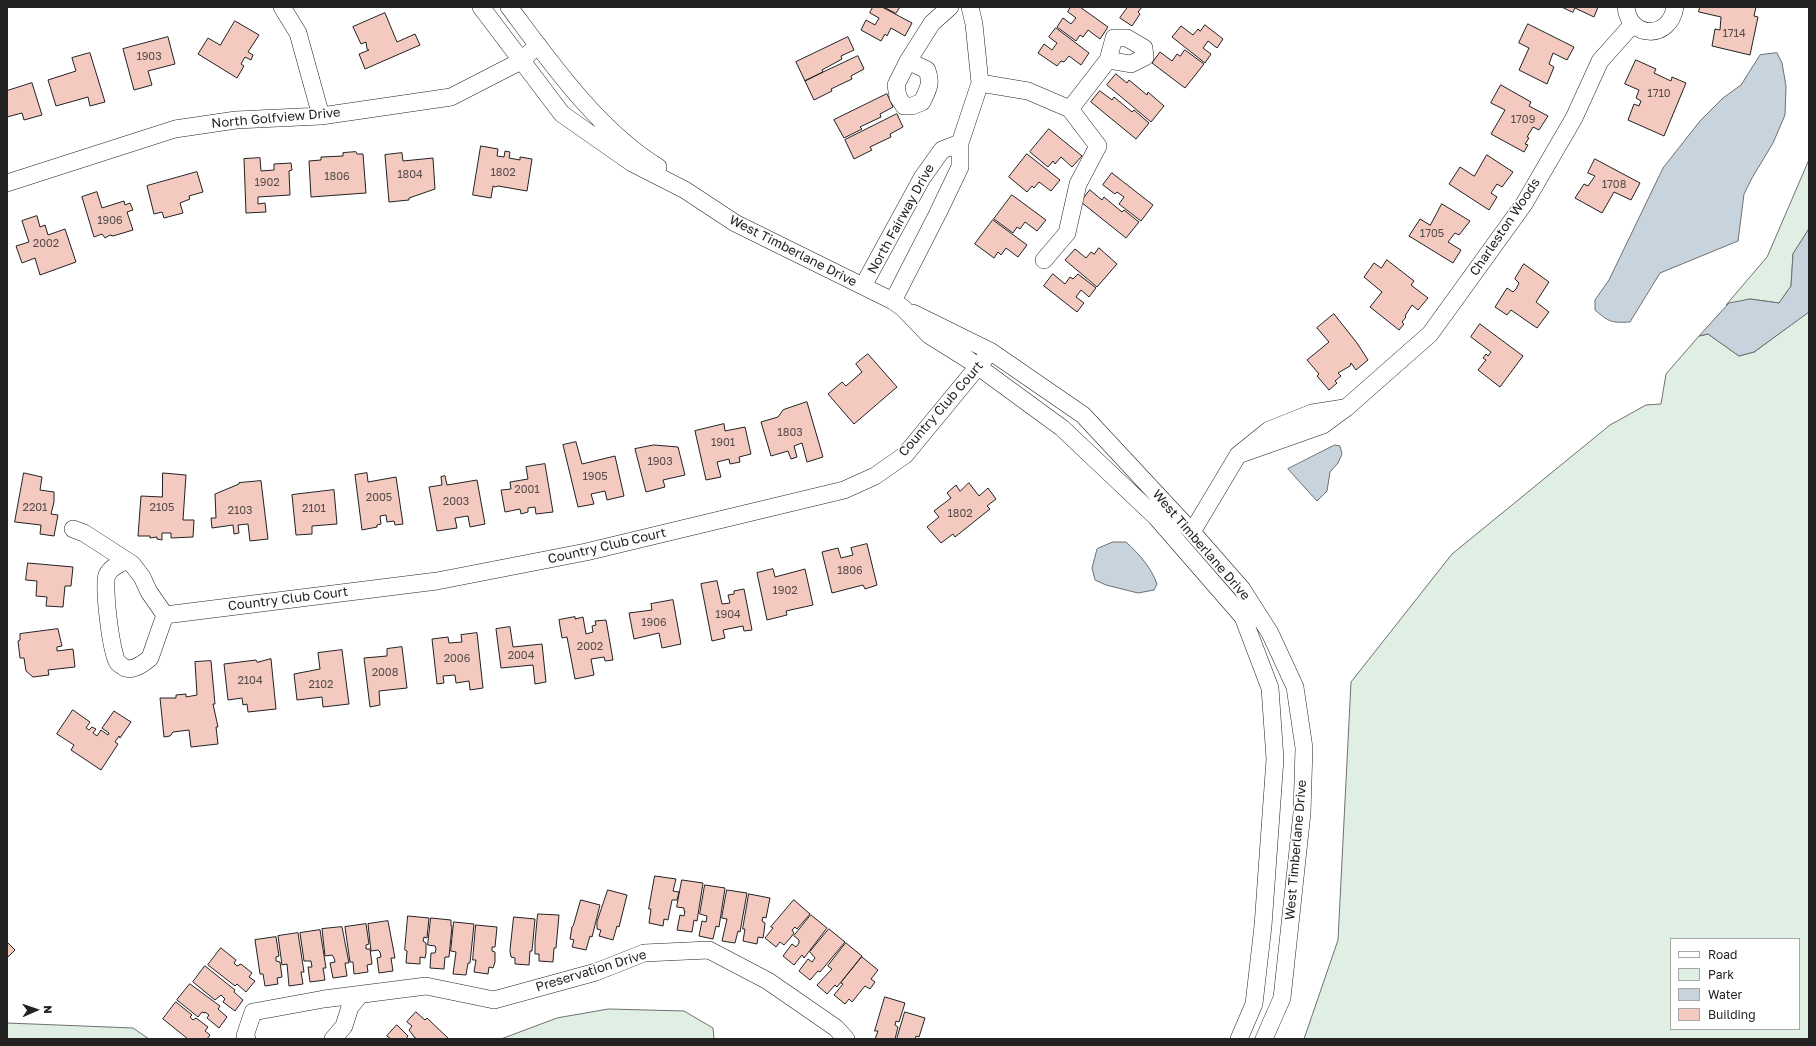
<!DOCTYPE html>
<style>
body{margin:0}
#map{position:relative;width:1816px;height:1046px;overflow:hidden;background:#fff;font-family:"Golos Text",sans-serif}
canvas{display:block}
.frame{position:absolute;inset:0;border:8px solid #222;pointer-events:none}
.legend{position:absolute;left:1670px;top:938px;width:130px;height:92px;box-sizing:border-box;background:#fff;border:1px solid #a7a7a7;margin:0;padding:5px 7px;list-style:none;font-size:12px;color:#222}
.legend li{display:flex;align-items:center;gap:8px;height:20px}
.legend b{width:20px;border:1px solid #a7a7a7}
.north{position:absolute;left:16px;top:990px;width:40px;height:40px;-webkit-text-stroke:3px #fff;paint-order:stroke;rotate:88deg;font-size:11px;font-weight:700;line-height:16px;text-align:center;color:#222}
.north::after{content:'';display:block;margin:auto;width:14px;height:18px;background:#222;clip-path:polygon(50% 0,100% 100%,50% 72%,0 100%)}
</style>
<div id="map">
<canvas width="1816" height="1046"></canvas>
<div class="frame"></div>
<ul class="legend">
<li><b style="height:5px;background:#fff"></b>Road</li>
<li><b style="height:11px;background:#e0efe3"></b>Park</li>
<li><b style="height:11px;background:#c7d3dd"></b>Water</li>
<li><b style="height:11px;background:#f3c9c0"></b>Building</li>
</ul>
<div class="north">N</div>
</div>
<script>
const ctx = document.querySelector('canvas').getContext('2d');
ctx.lineJoin = 'round';
function fillPath(path, color) { ctx.fillStyle = color; ctx.fill(path, 'evenodd'); }
function stroke(path, color, width, dash) { ctx.strokeStyle = color; ctx.lineWidth = width; ctx.lineCap = dash ? 'butt' : 'round'; ctx.setLineDash(dash || []); ctx.stroke(path); }
function write(font, color, halo, rows, align = 'center') {
  ctx.font = font + ' "Golos Text",sans-serif'; ctx.lineWidth = 3; ctx.setLineDash([]); ctx.textBaseline = 'middle'; ctx.strokeStyle = halo; ctx.fillStyle = color; for (const [text, x, y, turn = 0] of rows) {
    ctx.save(); ctx.translate(x, y); ctx.rotate((+turn || 0) * Math.PI / 180); ctx.textAlign = isNaN(turn) ? turn : align; if (halo) ctx.strokeText(text, 0, 0); ctx.fillText(text, 0, 0); ctx.restore();
  }
}
const green = new Path2D(`
 M 1809,160 L 1809,229 L 1793,254 L 1791,286 L 1779,303 L 1750,299 L 1726,305 L 1767,257 Z
 M 1809,312 L 1809,1039 L 1304,1039 L 1338,940 L 1351,682 L 1452,554 L 1610,425 L 1646,405 L 1661,404 L 1666,374 L 1699,336 L 1708,334 L 1739,356 L 1754,352 ZM 1671,939 L 1799,939 L 1799,1029 L 1671,1029 Z
 M 609,1009 L 684,1011 L 713,1028 L 714,1039 L 501,1039 L 557,1018 Z
 M 7,1023 L 133,1028 L 149,1039 L 7,1039 Z`);
fillPath(green, '#e0efe3');
stroke(green, '#6f6f6f', 1);
const water = new Path2D(`
 M 1777,53 L 1782,63 L 1786,86 L 1785,115 L 1773,143 L 1752,178 L 1744,194 L 1738,241 L 1660,273 L 1630,322 C 1611,323 1609,322 1595,310 L 1595,300 L 1609,280 L 1663,168 L 1700,121 L 1723,98 L 1741,85 L 1760,55 Z
 M 1809,229 L 1809,312 L 1754,352 L 1739,356 L 1708,334 L 1699,336 L 1729,303 L 1750,299 L 1779,303 L 1791,286 L 1793,254 Z
 M 1335,445 L 1340,446 L 1342,454 L 1338,463 L 1330,472 L 1327,491 L 1317,501 L 1288,469 Z
 M 1113,542 L 1126,542 C 1139,554 1151,567 1157,584 L 1154,590 L 1138,593 L 1106,585 L 1095,580 L 1092,568 L 1097,549 Z`);
fillPath(water, '#c7d3dd');
stroke(water, '#6f6f6f', 1);
const building = new Path2D(`
 M 873,7 L 882,7 L 912,23 L 905,36 L 891,28 L 887,36 L 885,34 L 881,41 L 861,30 L 866,20 L 875,25 L 879,18 L 870,13 Z
 M 884,7 L 900,7 L 896,13 Z
 M 1071,7 L 1080,7 L 1108,27 L 1100,39 L 1088,30 L 1083,37 L 1080,35 L 1076,41 L 1057,27 L 1063,18 L 1071,24 L 1076,18 L 1068,12 Z
 M 1128,7 L 1142,7 L 1138,12 L 1140,14 L 1132,26 L 1120,18 Z
 M 1562,7 L 1598,7 L 1594,17 L 1575,8 L 1573,12 Z
 M 1700,7 L 1756,7 L 1754,16 L 1758,17 L 1750,55 L 1712,46 L 1715,29 L 1720,30 L 1721,17 L 1699,12 Z
 M 385,13 L 397,42 L 415,34 L 420,45 L 365,69 L 359,54 L 369,50 L 367,49 L 366,42 L 361,44 L 353,27 Z
 M 235,21 L 259,35 L 248,52 L 253,55 L 251,60 L 245,57 L 241,64 L 244,66 L 237,78 L 198,54 L 208,38 L 220,45 Z
 M 1528,24 L 1574,47 L 1567,60 L 1553,53 L 1549,64 L 1554,67 L 1547,84 L 1519,70 L 1529,48 L 1519,43 Z
 M 1205,25 L 1223,39 L 1217,48 L 1208,41 L 1203,48 L 1211,54 L 1205,63 L 1172,37 L 1181,26 L 1193,35 L 1198,29 L 1200,31 Z
 M 1056,28 L 1089,53 L 1081,65 L 1069,56 L 1064,62 L 1061,61 L 1057,66 L 1038,53 L 1044,44 L 1052,50 L 1057,43 L 1049,37 Z
 M 168,37 L 175,64 L 148,71 L 152,85 L 134,90 L 123,49 Z
 M 848,37 L 854,50 L 841,56 L 842,59 L 822,70 L 823,72 L 805,81 L 796,62 Z
 M 1185,50 L 1204,64 L 1185,88 L 1152,63 L 1160,52 L 1172,61 L 1177,54 L 1180,56 Z
 M 90,53 L 105,102 L 90,106 L 88,97 L 56,106 L 48,80 L 76,71 L 72,58 Z
 M 858,56 L 864,69 L 851,76 L 852,79 L 831,89 L 832,91 L 814,100 L 805,81 Z
 M 1636,60 L 1656,69 L 1654,73 L 1671,81 L 1672,77 L 1686,83 L 1664,136 L 1628,120 L 1634,104 L 1639,106 L 1641,101 L 1636,98 L 1639,90 L 1625,84 Z
 M 1116,74 L 1127,83 L 1129,80 L 1147,95 L 1148,92 L 1164,106 L 1151,122 L 1107,85 Z
 M 32,83 L 42,115 L 24,120 L 22,113 L 7,117 L 7,91 Z
 M 1501,85 L 1531,102 L 1529,106 L 1548,116 L 1539,130 L 1533,127 L 1527,137 L 1529,138 L 1525,144 L 1528,145 L 1524,152 L 1491,134 L 1505,110 L 1491,103 Z
 M 1100,91 L 1112,100 L 1114,97 L 1132,112 L 1134,110 L 1149,123 L 1136,139 L 1091,102 Z
 M 887,94 L 893,107 L 880,114 L 881,117 L 860,127 L 862,129 L 844,138 L 834,120 Z
 M 897,114 L 903,127 L 890,134 L 891,137 L 870,147 L 872,150 L 854,159 L 845,140 Z
 M 1049,129 L 1082,156 L 1072,167 L 1061,157 L 1055,164 L 1053,161 L 1048,167 L 1030,152 Z
 M 481,146 L 498,149 L 497,156 L 504,157 L 505,151 L 510,152 L 509,158 L 520,160 L 520,157 L 532,159 L 527,191 L 498,186 L 495,187 L 493,186 L 491,198 L 473,195 Z
 M 356,152 L 357,154 L 363,154 L 366,193 L 311,197 L 309,161 L 321,160 L 321,157 L 343,156 L 343,153 Z
 M 402,153 L 403,161 L 433,158 L 435,189 L 409,198 L 409,200 L 389,202 L 385,155 Z
 M 1027,154 L 1060,180 L 1051,191 L 1039,182 L 1034,188 L 1032,186 L 1027,192 L 1009,177 Z
 M 1487,155 L 1513,172 L 1502,187 L 1497,184 L 1491,193 L 1497,197 L 1489,210 L 1449,184 L 1460,167 L 1474,176 Z
 M 260,158 L 261,171 L 274,170 L 274,164 L 291,163 L 292,170 L 289,171 L 290,195 L 258,197 L 258,204 L 265,203 L 266,212 L 246,213 L 244,159 Z
 M 1595,159 L 1640,183 L 1631,200 L 1614,192 L 1602,213 L 1575,198 L 1584,184 L 1588,186 L 1595,176 L 1588,173 Z
 M 197,172 L 203,192 L 189,196 L 190,199 L 180,203 L 183,213 L 164,218 L 162,212 L 154,214 L 147,186 Z
 M 1112,173 L 1153,205 L 1141,221 L 1119,204 L 1124,197 L 1117,192 L 1115,194 L 1103,185 Z
 M 1090,190 L 1102,200 L 1104,197 L 1122,212 L 1124,210 L 1139,222 L 1126,238 L 1081,202 Z
 M 97,192 L 102,208 L 124,201 L 125,205 L 130,203 L 133,210 L 127,212 L 133,230 L 113,236 L 110,235 L 105,238 L 102,234 L 94,237 L 82,197 Z
 M 1012,195 L 1046,220 L 1037,231 L 1025,222 L 1020,229 L 1017,227 L 1013,233 L 994,219 Z
 M 1442,204 L 1470,221 L 1459,235 L 1455,233 L 1448,242 L 1461,250 L 1453,263 L 1409,236 L 1420,219 L 1430,225 Z
 M 37,216 L 40,227 L 45,225 L 48,235 L 65,229 L 76,262 L 40,275 L 35,258 L 22,263 L 16,246 L 29,242 L 22,221 Z
 M 993,220 L 1027,245 L 1018,257 L 1006,248 L 1001,255 L 998,252 L 994,258 L 975,244 Z
 M 1099,248 L 1117,264 L 1097,287 L 1065,260 L 1075,249 L 1086,258 L 1091,252 L 1094,254 Z
 M 1387,260 L 1414,281 L 1411,285 L 1428,298 L 1418,310 L 1412,305 L 1405,316 L 1406,317 L 1402,322 L 1404,324 L 1399,330 L 1370,307 L 1382,292 L 1364,277 L 1374,263 L 1381,268 Z
 M 1524,264 L 1549,282 L 1536,302 L 1549,312 L 1537,328 L 1511,310 L 1507,315 L 1495,307 L 1507,288 L 1513,292 L 1516,289 L 1519,283 L 1515,279 Z
 M 1053,274 L 1065,284 L 1070,277 L 1073,279 L 1078,274 L 1096,288 L 1089,297 L 1081,290 L 1076,297 L 1084,303 L 1077,312 L 1044,286 Z
 M 1334,314 L 1357,343 L 1368,360 L 1356,370 L 1351,363 L 1350,366 L 1338,373 L 1341,376 L 1335,381 L 1337,383 L 1329,390 L 1317,376 L 1319,374 L 1307,360 L 1329,342 L 1317,328 Z
 M 1480,324 L 1523,356 L 1500,387 L 1478,370 L 1486,360 L 1483,358 L 1486,354 L 1488,356 L 1491,352 L 1471,337 Z
 M 868,354 L 897,387 L 854,424 L 828,394 L 842,382 L 846,386 L 862,372 L 856,364 Z
 M 807,402 L 823,457 L 807,462 L 802,443 L 794,446 L 797,457 L 791,459 L 788,451 L 771,456 L 761,422 L 778,417 L 783,410 Z
 M 724,424 L 725,431 L 745,427 L 751,454 L 739,457 L 740,462 L 730,464 L 729,459 L 717,462 L 721,477 L 706,480 L 695,431 Z
 M 576,442 L 582,464 L 615,456 L 624,496 L 607,500 L 605,491 L 591,494 L 594,504 L 578,507 L 563,445 Z
 M 654,445 L 678,447 L 685,475 L 663,480 L 665,487 L 646,492 L 635,449 Z
 M 545,464 L 553,512 L 536,514 L 535,507 L 528,508 L 528,512 L 521,514 L 520,509 L 505,512 L 501,490 L 511,489 L 510,482 L 528,479 L 526,467 Z
 M 24,473 L 42,477 L 40,490 L 54,492 L 54,502 L 51,514 L 58,515 L 54,536 L 40,534 L 41,525 L 15,522 Z
 M 163,473 L 186,475 L 183,520 L 194,520 L 193,537 L 171,538 L 171,533 L 162,533 L 162,540 L 157,539 L 157,537 L 150,538 L 150,536 L 138,536 L 141,496 L 162,497 Z
 M 367,473 L 368,482 L 396,477 L 403,524 L 395,525 L 394,521 L 387,522 L 386,515 L 380,516 L 381,524 L 377,525 L 377,527 L 362,530 L 355,475 Z
 M 445,476 L 447,485 L 477,480 L 485,524 L 470,527 L 468,516 L 455,518 L 457,528 L 437,531 L 429,487 L 442,485 L 441,477 Z
 M 261,481 L 268,539 L 250,541 L 248,524 L 238,525 L 239,533 L 234,534 L 233,525 L 212,528 L 211,518 L 216,518 L 215,494 L 239,484 L 239,483 Z
 M 969,483 L 979,496 L 988,488 L 996,499 L 987,506 L 990,509 L 955,537 L 953,534 L 941,543 L 927,527 L 939,517 L 934,511 L 951,498 L 947,493 L 956,485 L 960,491 Z
 M 334,490 L 337,524 L 312,526 L 312,534 L 296,535 L 292,495 Z
 M 867,544 L 877,585 L 865,589 L 863,585 L 832,593 L 822,552 L 838,548 L 841,558 L 853,555 L 851,548 Z
 M 28,563 L 73,567 L 71,586 L 65,586 L 63,607 L 46,606 L 47,597 L 36,596 L 37,581 L 26,580 Z
 M 773,569 L 775,577 L 805,569 L 813,605 L 786,611 L 787,615 L 767,620 L 757,573 Z
 M 717,581 L 722,604 L 730,603 L 728,595 L 734,594 L 734,591 L 744,589 L 752,630 L 744,631 L 743,626 L 723,630 L 725,638 L 712,641 L 701,584 Z
 M 673,600 L 681,644 L 662,648 L 659,633 L 634,639 L 629,613 L 652,610 L 651,604 Z
 M 575,617 L 575,619 L 583,617 L 586,634 L 593,632 L 592,626 L 596,625 L 595,621 L 606,620 L 613,660 L 605,661 L 604,657 L 591,659 L 594,675 L 575,679 L 567,637 L 562,638 L 559,620 Z
 M 510,627 L 513,647 L 542,644 L 546,682 L 535,684 L 533,665 L 501,668 L 496,629 Z
 M 58,629 L 62,646 L 57,647 L 57,651 L 73,649 L 75,667 L 48,670 L 49,675 L 33,677 L 26,671 L 24,658 L 20,658 L 18,641 L 20,640 L 20,634 Z
 M 477,633 L 483,688 L 470,690 L 469,681 L 456,683 L 455,675 L 443,676 L 444,683 L 437,684 L 432,639 L 448,637 L 449,643 L 462,642 L 461,635 Z
 M 402,647 L 407,688 L 379,691 L 380,705 L 370,707 L 364,658 L 387,656 L 387,649 Z
 M 342,650 L 349,704 L 323,707 L 322,697 L 297,700 L 294,674 L 320,669 L 318,653 Z
 M 271,659 L 276,709 L 248,712 L 247,704 L 243,705 L 242,698 L 228,700 L 224,664 L 256,660 L 257,662 Z
 M 211,661 L 215,704 L 213,704 L 218,727 L 216,727 L 218,744 L 191,747 L 189,730 L 173,732 L 170,736 L 164,737 L 160,698 L 176,698 L 176,695 L 186,694 L 186,697 L 197,695 L 195,662 Z
 M 73,710 L 90,722 L 86,728 L 89,730 L 92,727 L 96,729 L 93,733 L 97,736 L 101,730 L 108,735 L 109,733 L 102,728 L 114,711 L 131,722 L 120,738 L 119,736 L 115,742 L 118,744 L 101,770 L 71,750 L 74,745 L 57,734 Z
 M 655,876 L 676,879 L 673,891 L 679,892 L 677,900 L 672,900 L 668,920 L 664,919 L 663,926 L 649,923 L 651,909 L 649,909 Z
 M 682,880 L 703,883 L 697,921 L 694,920 L 692,932 L 677,930 L 680,915 L 684,916 L 685,911 L 684,911 L 684,908 L 677,907 Z
 M 705,885 L 725,888 L 719,927 L 716,926 L 713,939 L 699,936 L 702,921 L 706,922 L 707,916 L 700,914 Z
 M 608,890 L 627,895 L 619,927 L 617,926 L 613,940 L 599,936 L 601,930 L 597,929 L 597,922 Z
 M 727,890 L 747,893 L 740,932 L 738,931 L 735,943 L 722,941 L 727,919 L 722,918 Z
 M 749,894 L 770,898 L 766,918 L 763,917 L 762,921 L 765,923 L 764,932 L 763,938 L 758,937 L 757,944 L 743,941 L 745,929 L 743,929 Z
 M 581,900 L 600,905 L 592,937 L 590,936 L 586,950 L 572,947 L 574,940 L 570,939 L 572,927 L 573,926 Z
 M 794,900 L 810,914 L 797,929 L 795,927 L 792,930 L 794,933 L 791,937 L 784,945 L 780,942 L 776,947 L 765,938 L 773,928 L 771,927 Z
 M 538,914 L 559,915 L 556,948 L 554,948 L 553,962 L 539,961 L 539,954 L 535,954 L 535,942 Z
 M 811,915 L 827,928 L 804,958 L 802,955 L 794,965 L 783,956 L 792,944 L 796,947 L 799,943 L 799,940 L 794,936 Z
 M 408,916 L 429,918 L 427,938 L 424,937 L 423,941 L 426,943 L 426,953 L 425,958 L 420,957 L 420,964 L 406,963 L 407,951 L 405,950 Z
 M 514,917 L 535,919 L 532,951 L 530,951 L 529,965 L 515,964 L 515,958 L 511,957 L 510,951 Z
 M 431,918 L 451,920 L 451,926 L 452,926 L 449,957 L 445,957 L 444,969 L 430,968 L 431,953 L 435,953 L 436,949 L 435,946 L 428,945 Z
 M 388,921 L 395,958 L 391,958 L 393,971 L 379,973 L 377,958 L 381,957 L 380,952 L 378,950 L 371,951 L 368,924 Z
 M 454,922 L 474,924 L 470,963 L 468,963 L 466,975 L 453,974 L 456,952 L 451,951 Z
 M 366,924 L 369,944 L 366,945 L 366,949 L 370,949 L 372,964 L 367,965 L 368,972 L 354,974 L 353,962 L 350,962 L 345,927 Z
 M 476,925 L 497,927 L 495,947 L 492,947 L 492,951 L 495,952 L 495,962 L 493,968 L 489,967 L 488,974 L 474,972 L 476,960 L 473,960 Z
 M 342,927 L 349,963 L 345,963 L 347,976 L 333,978 L 330,963 L 335,962 L 334,958 L 332,955 L 325,956 L 322,929 Z
 M 829,929 L 845,942 L 820,972 L 818,971 L 810,980 L 799,971 L 808,959 L 812,962 L 815,958 L 810,952 Z
 M 320,930 L 326,968 L 323,968 L 325,980 L 310,982 L 308,967 L 312,967 L 311,961 L 304,961 L 300,933 Z
 M 298,933 L 304,972 L 301,972 L 303,984 L 289,986 L 287,964 L 282,965 L 278,936 Z
 M 276,937 L 279,956 L 276,957 L 276,961 L 280,962 L 282,977 L 277,978 L 278,984 L 265,986 L 263,974 L 260,974 L 255,940 Z
 M 7,942 L 15,950 L 7,958 Z
 M 846,943 L 862,956 L 837,987 L 835,985 L 827,994 L 817,985 L 832,969 L 828,966 Z
 M 221,948 L 236,960 L 234,963 L 237,966 L 241,964 L 252,973 L 249,977 L 255,981 L 246,992 L 237,984 L 235,986 L 208,965 Z
 M 862,957 L 878,970 L 871,979 L 875,982 L 870,989 L 865,986 L 852,1002 L 849,999 L 845,1004 L 834,995 L 843,984 L 841,983 Z
 M 205,966 L 235,990 L 234,992 L 243,1000 L 235,1011 L 223,1002 L 225,999 L 221,995 L 215,1000 L 193,982 Z
 M 190,984 L 220,1006 L 218,1009 L 227,1017 L 219,1028 L 207,1018 L 209,1015 L 205,1012 L 205,1013 L 202,1012 L 198,1017 L 177,1000 Z
 M 885,997 L 905,1003 L 899,1022 L 896,1021 L 895,1025 L 898,1027 L 895,1039 L 875,1039 L 878,1031 L 875,1031 Z
 M 176,1002 L 192,1015 L 190,1017 L 193,1020 L 196,1018 L 208,1027 L 205,1031 L 210,1035 L 207,1039 L 188,1039 L 163,1019 Z
 M 416,1012 L 425,1020 L 427,1018 L 449,1039 L 418,1039 L 415,1038 L 409,1030 L 412,1026 L 407,1022 Z
 M 905,1012 L 925,1018 L 919,1037 L 916,1036 L 915,1039 L 897,1039 Z
 M 397,1025 L 408,1036 L 406,1039 L 391,1039 L 387,1036 Z`);
fillPath(building, '#f3c9c0');
stroke(building, '#222', 1);
const minor = new Path2D(`
 M 282,7 L 298,33 L 321,116
 M 481,7 L 562,114 L 632,163 L 685,190 L 735,223 L 893,301 L 903,308 L 929,335 L 969,360 L 1062,428 L 1156,517 L 1243,617 L 1270,688 L 1275,759 L 1263,926 L 1254,1004 L 1239,1039
 M 509,7 C 551,63 598,130 658,167
 M 1626,7 C 1629,39 1670,40 1675,7
 M 908,61 L 927,70 C 932,84 928,89 922,102 L 912,106 L 904,106 L 898,97 L 896,85 L 908,61 L 932,23 L 950,7
 M 980,83 L 1028,91 L 1070,109 L 1098,146 L 1078,184 L 1067,233 L 1044,260
 M 1070,109 L 1108,60 L 1131,64 L 1145,57 L 1144,48 L 1127,38 L 1114,38 L 1108,60
 M 7,183 L 175,129 L 236,120 L 321,116 L 451,97 L 521,61 L 538,45
 M 863,286 L 922,178 L 942,150 L 960,143
 M 893,301 L 938,213 L 960,167 L 960,143 L 980,83 L 974,24 L 970,7
 M 913,313 L 990,351 L 1083,415 L 1192,532 L 1242,589 L 1270,633 L 1295,687 L 1304,748 L 1302,813 L 1282,998 L 1264,1039
 M 1238,455 L 1323,425 L 1346,408 L 1430,334 L 1524,204 L 1574,118 L 1600,61 L 1633,24
 M 73,529 L 84,533 L 132,564 L 142,577 L 149,592 L 165,615
 M 1192,532 L 1238,455 L 1269,430 L 1312,413 L 1344,408
 M 126,561 C 119,564 111,567 107,575 C 103,586 111,654 118,663 C 119,664 124,667 125,668 C 134,671 144,663 150,658 L 165,615
 M 165,615 L 437,581 L 586,552 L 844,490 L 875,476 L 905,455 L 985,358
 M 247,1039 L 245,1036 L 253,1012 L 324,999 L 426,986 L 494,1000 L 596,972 L 644,953 L 709,950 L 768,981 L 836,1028 L 846,1039
 M 333,1039 L 344,1026 L 350,1007 L 360,995`);
stroke(minor, '#222', 18);
stroke(minor, '#fff', 17);
write('11px', '#564c4a', null, [
 ["1714",1734,34],
 ["1903",149,57],
 ["1710",1659,94],
 ["1709",1523,120],
 ["1802",503,173],
 ["1804",410,175],
 ["1806",337,177],
 ["1902",267,183],
 ["1708",1614,185],
 ["1906",110,221],
 ["1705",1432,234],
 ["2002",46,244],
 ["1803",790,433],
 ["1901",723,443],
 ["1903",660,462],
 ["1905",595,477],
 ["2001",527,490],
 ["2005",379,498],
 ["2003",456,502],
 ["2201",35,508],
 ["2105",162,508],
 ["2101",314,509],
 ["2103",240,511],
 ["1802",960,514],
 ["1806",850,571],
 ["1902",785,591],
 ["1904",728,615],
 ["1906",654,623],
 ["2002",590,647],
 ["2004",521,656],
 ["2006",457,659],
 ["2008",385,673],
 ["2104",250,681],
 ["2102",321,685]
]);
write('13px', '#222', '#fff', [
 ["North Golfview Drive",276,118,-5],
 ["North Fairway Drive",901,219,-61],
 ["Charleston Woods",1505,227,-56],
 ["West Timberlane Drive",793,251,27],
 ["Country Club Court",941,409,-49],
 ["West Timberlane Drive",1201,545,49],
 ["Country Club Court",607,546,-13],
 ["Country Club Court",288,599,-7],
 ["West Timberlane Drive",1296,850,-85],
 ["Preservation Drive",591,971,-17]
]);
</script>
